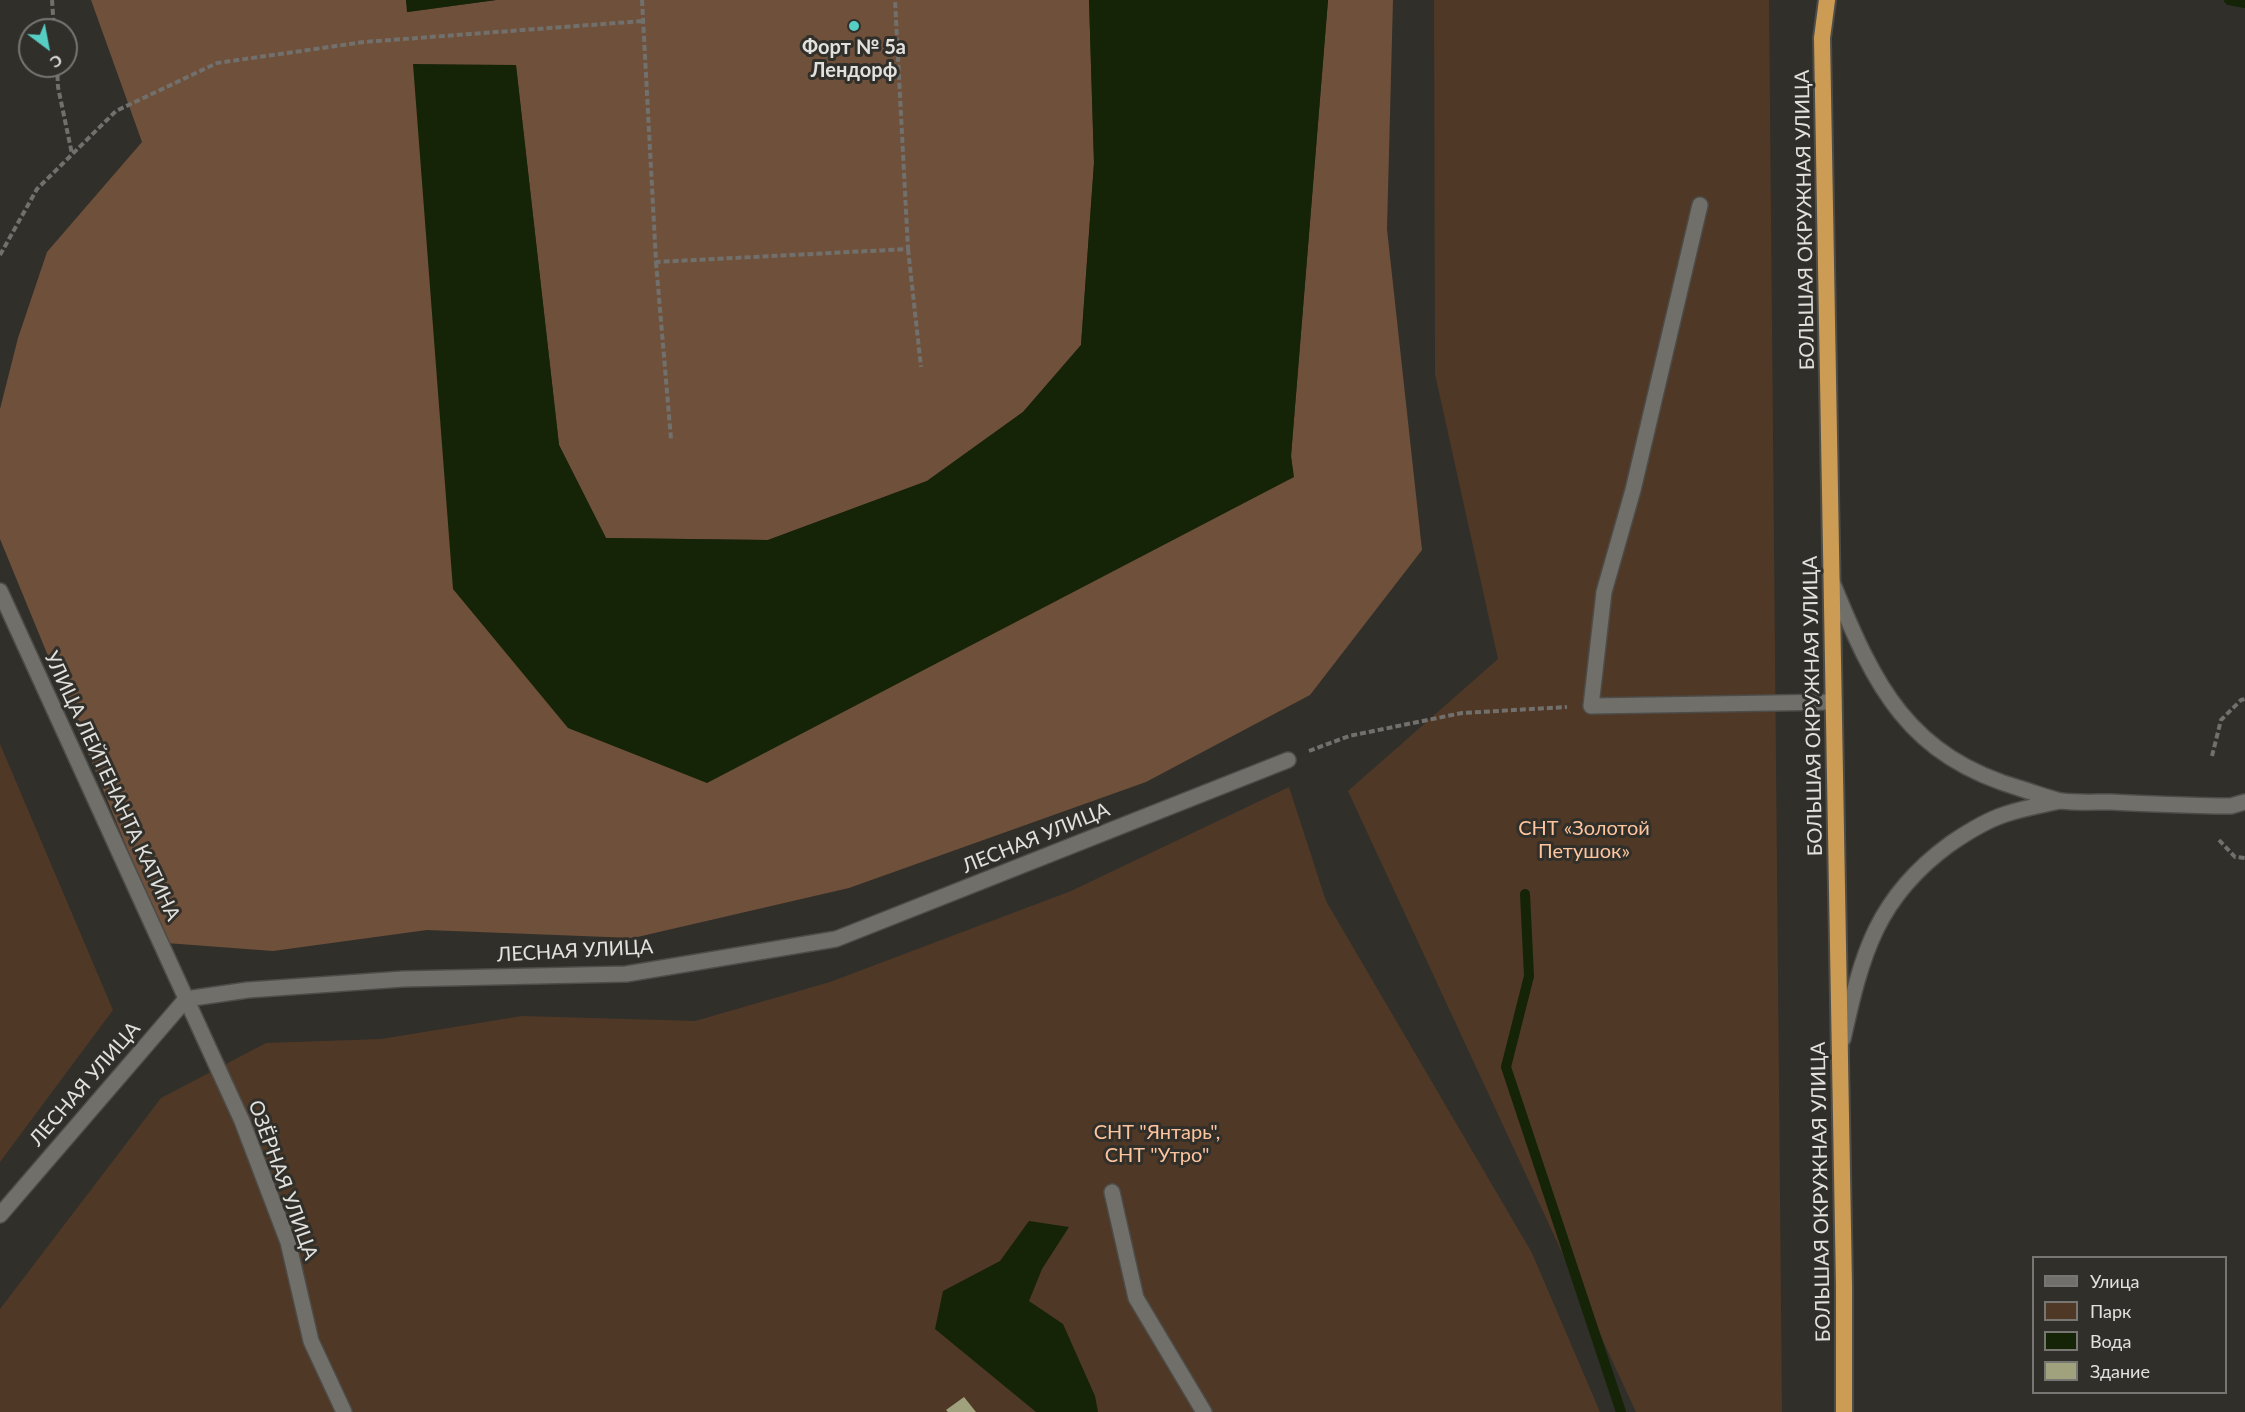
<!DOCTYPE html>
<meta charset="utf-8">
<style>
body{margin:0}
#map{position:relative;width:2245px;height:1412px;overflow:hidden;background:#302f2a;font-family:Lato,sans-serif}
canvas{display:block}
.legend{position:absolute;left:2032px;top:1256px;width:195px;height:138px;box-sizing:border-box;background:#302f2a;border:2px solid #777672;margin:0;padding:8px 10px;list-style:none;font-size:18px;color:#e2e1de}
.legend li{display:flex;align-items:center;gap:12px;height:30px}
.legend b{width:30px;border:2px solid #777672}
.north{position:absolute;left:18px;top:18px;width:60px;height:60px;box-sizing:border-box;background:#302f2a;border:2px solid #777672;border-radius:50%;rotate:148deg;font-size:16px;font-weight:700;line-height:24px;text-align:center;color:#e2e1de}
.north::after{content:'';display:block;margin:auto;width:21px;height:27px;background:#56cec4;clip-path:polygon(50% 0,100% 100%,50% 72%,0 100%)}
</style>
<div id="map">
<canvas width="2245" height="1412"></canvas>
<ul class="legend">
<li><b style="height:8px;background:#706f6a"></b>Улица</li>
<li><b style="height:16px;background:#503826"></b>Парк</li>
<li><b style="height:16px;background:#152306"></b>Вода</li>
<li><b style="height:16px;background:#9fa27d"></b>Здание</li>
</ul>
<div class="north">С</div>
</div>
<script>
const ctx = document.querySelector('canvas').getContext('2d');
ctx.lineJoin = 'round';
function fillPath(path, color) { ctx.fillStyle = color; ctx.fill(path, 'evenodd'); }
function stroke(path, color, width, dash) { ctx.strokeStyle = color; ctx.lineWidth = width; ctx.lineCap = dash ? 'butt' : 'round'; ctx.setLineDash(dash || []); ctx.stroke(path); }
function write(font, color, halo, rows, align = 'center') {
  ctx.font = font + ' Lato,sans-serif'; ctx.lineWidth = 6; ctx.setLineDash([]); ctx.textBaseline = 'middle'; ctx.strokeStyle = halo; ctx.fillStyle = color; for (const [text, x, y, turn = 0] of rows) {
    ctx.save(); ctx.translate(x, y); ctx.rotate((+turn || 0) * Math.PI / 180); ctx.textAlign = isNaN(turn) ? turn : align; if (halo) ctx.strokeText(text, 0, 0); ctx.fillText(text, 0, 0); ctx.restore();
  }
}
fillPath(new Path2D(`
 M 1434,0 L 1769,0 L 1782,1412 L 1636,1412 L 1348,791 L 1498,659 L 1435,374 Z
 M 0,744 L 113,1010 L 0,1162 Z
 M 1289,787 L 1326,901 L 1532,1253 L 1600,1412 L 0,1412 L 0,1309 L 161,1098 L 266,1043 L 381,1039 L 522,1016 L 695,1021 L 830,982 L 1071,891 Z`), '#503826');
fillPath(new Path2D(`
 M 91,0 L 406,0 L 408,12 L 496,0 L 1089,0 L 1094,163 L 1081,345 L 1023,412 L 927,481 L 768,540 L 606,538 L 559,445 L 516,66 L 453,589 L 1293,477 L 1291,456 L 1328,0 L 1393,0 L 1387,229 L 1422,550 L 1310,695 L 1146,782 L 849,888 L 633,938 L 427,930 L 273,951 L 166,943 L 0,539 L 0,409 L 18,338 L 47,252 L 142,142 Z`), '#6f503b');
fillPath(new Path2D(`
 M 406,0 L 496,0 L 407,12 Z
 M 1089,0 L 1328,0 L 1291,456 L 1294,477 L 707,783 L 568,728 L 453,589 L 413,64 L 516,65 L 559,445 L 606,538 L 768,540 L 927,481 L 1023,412 L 1081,345 L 1094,163 Z
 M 1029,1221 L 1069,1227 L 1042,1269 L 1029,1301 L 1063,1324 L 1095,1396 L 1098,1412 L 1036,1412 L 935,1329 L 943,1291 L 1000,1261 Z`), '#152306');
stroke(new Path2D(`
 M 2229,0 L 2245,3
 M 1525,894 L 1529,976 L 1506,1067 L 1621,1412`), '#152306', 10);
fillPath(new Path2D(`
 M 964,1397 L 976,1412 L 948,1412 L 946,1410 Z`), '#9fa27d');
const minor = new Path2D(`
 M 1700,205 L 1633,490 L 1604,592 L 1591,706 L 1834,702
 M 0,591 L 242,1121 L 288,1242 L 311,1341 L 344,1412
 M 1112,1192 L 1136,1298 L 1204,1412
 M 0,1215 L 186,999 L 248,990 L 403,979 L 626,974 L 836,939 L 1288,760`);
const tertiary = new Path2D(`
 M 1833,584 C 1875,687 1908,756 2022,789 C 2035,793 2048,798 2061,801 C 2077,803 2095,802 2111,802 C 2146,804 2181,805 2216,806 L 2231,806 L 2245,802
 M 1843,1039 C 1862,954 1876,898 1950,844 C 1966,833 1987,820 2006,814 C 2024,808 2042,805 2060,801`);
const trunk = new Path2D(`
 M 1827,0 L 1822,38 L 1844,1286 L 1844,1412`);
stroke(minor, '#4d4c48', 18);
stroke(tertiary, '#4d4c48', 18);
stroke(trunk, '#4d4c48', 20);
stroke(new Path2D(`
 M 52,0 L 54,30
 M 642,0 L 656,262 L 908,249 L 895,0
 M 57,66 L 58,87 L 72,154
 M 908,249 L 921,367
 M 0,255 L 37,189 L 116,111 L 217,63 L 364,42 L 643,21
 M 656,262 L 671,439
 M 1309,751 L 1349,736 L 1462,713 L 1567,707
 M 2212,756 L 2221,720 L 2241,700 L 2245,699
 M 2219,840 L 2235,857 L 2245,858`), '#71706c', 4, [6, 3]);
stroke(minor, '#706f6a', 15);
stroke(tertiary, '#706f6a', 15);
stroke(trunk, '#cc9c54', 16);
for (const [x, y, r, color] of [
 [854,26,6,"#56cec4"]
]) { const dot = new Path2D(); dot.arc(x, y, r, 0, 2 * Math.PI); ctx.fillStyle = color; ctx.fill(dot); stroke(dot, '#302f2a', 2); }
write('bold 20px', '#e2e1de', '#302f2a', [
 ["Форт № 5а",854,48],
 ["Лендорф",854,71]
]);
write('20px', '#e2e1de', '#302f2a', [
 ["БОЛЬШАЯ ОКРУЖНАЯ УЛИЦА",1805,220,-91],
 ["БОЛЬШАЯ ОКРУЖНАЯ УЛИЦА",1813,706,-91],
 ["УЛИЦА ЛЕЙТЕНАНТА КАТИНА",112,786,65],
 ["ЛЕСНАЯ УЛИЦА",1036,838,-22],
 ["ЛЕСНАЯ УЛИЦА",575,951,-3],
 ["ЛЕСНАЯ УЛИЦА",85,1084,-49],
 ["ОЗЁРНАЯ УЛИЦА",283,1180,70],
 ["БОЛЬШАЯ ОКРУЖНАЯ УЛИЦА",1821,1192,-91]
]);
write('20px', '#fdc49e', '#302f2a', [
 ["СНТ «Золотой",1584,829],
 ["Петушок»",1584,852],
 ["СНТ \"Янтарь\",",1157,1133],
 ["СНТ \"Утро\"",1157,1156]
]);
</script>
